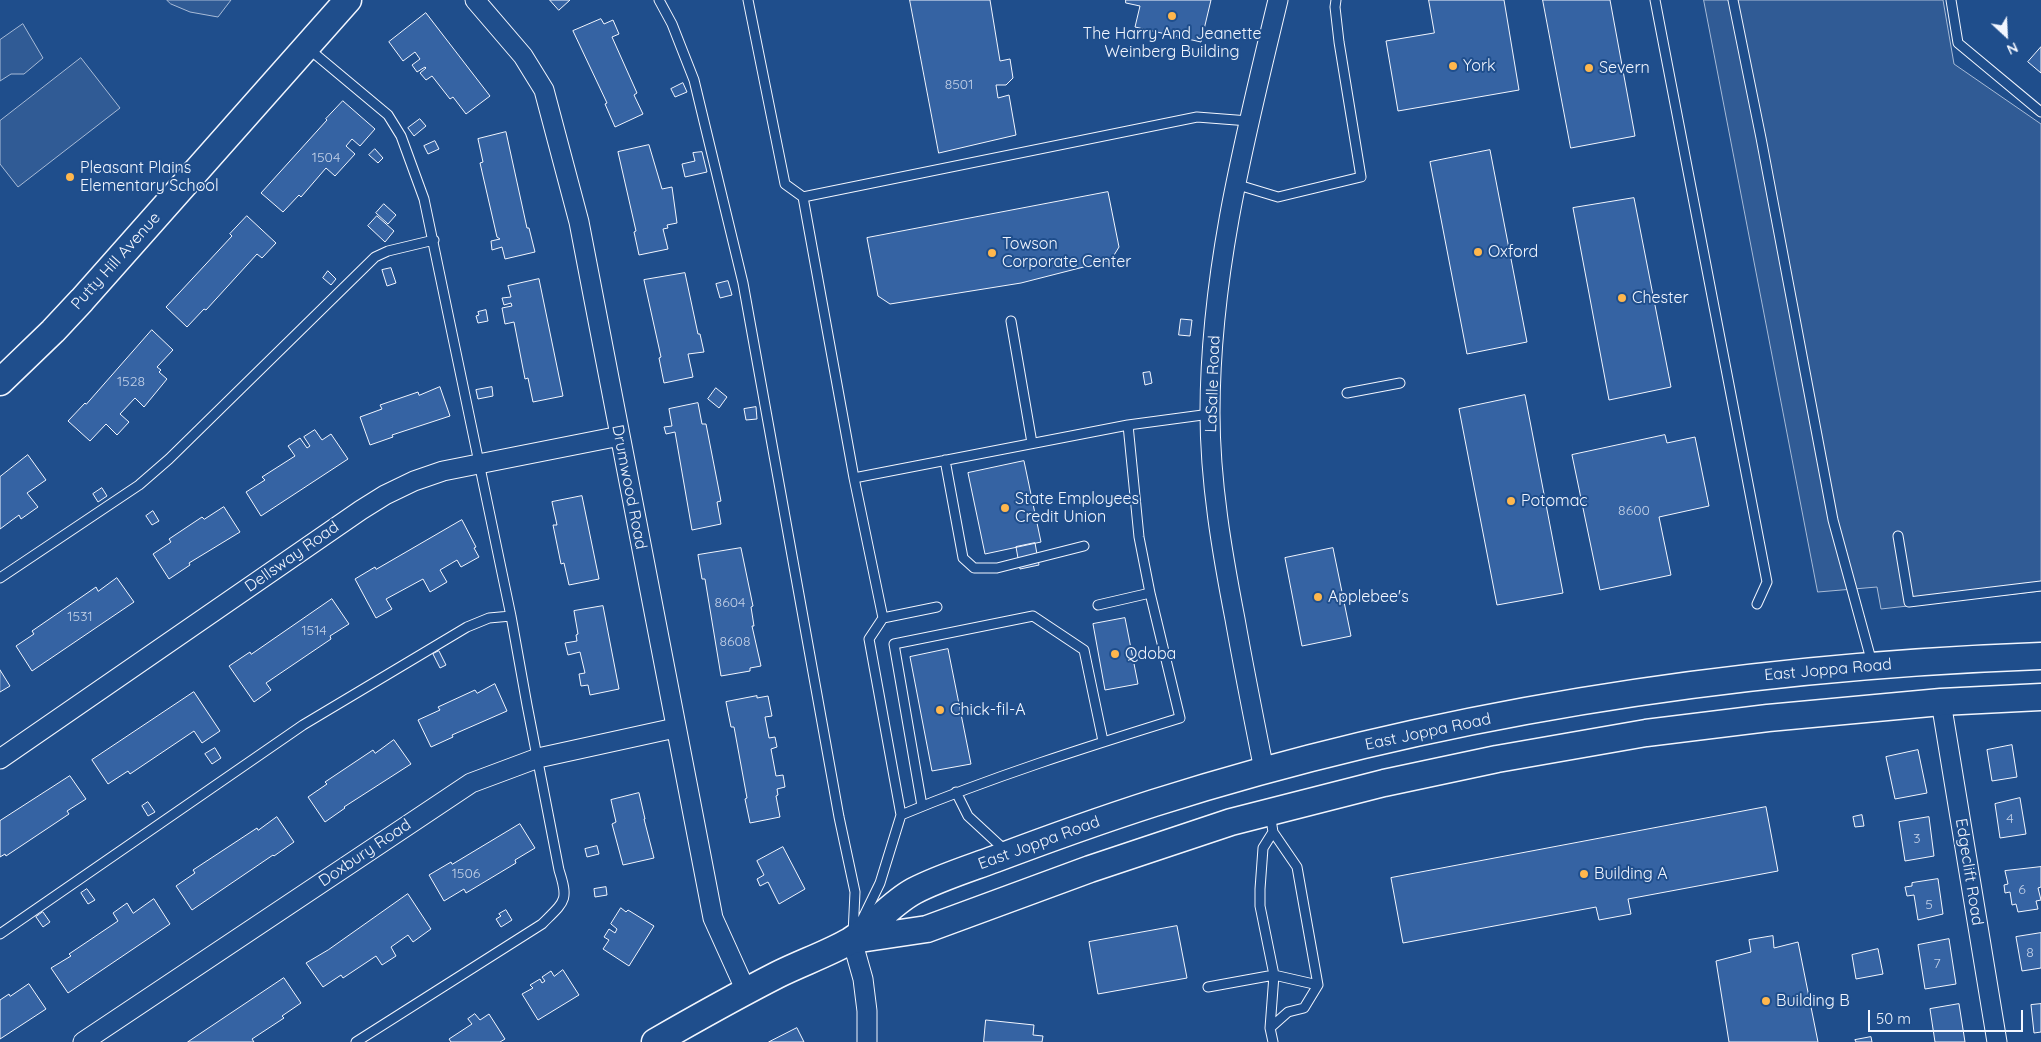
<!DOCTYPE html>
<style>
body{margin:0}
#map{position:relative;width:2041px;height:1042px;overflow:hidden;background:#1f4e8c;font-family:Quicksand,sans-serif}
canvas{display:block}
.north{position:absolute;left:1981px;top:10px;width:50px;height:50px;-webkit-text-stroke:4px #1f4e8c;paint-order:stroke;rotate:155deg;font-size:14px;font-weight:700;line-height:20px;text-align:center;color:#f2f6ff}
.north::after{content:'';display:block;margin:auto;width:18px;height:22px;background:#f2f6ff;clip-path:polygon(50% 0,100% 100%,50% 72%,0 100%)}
.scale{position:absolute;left:1868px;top:1010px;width:155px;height:22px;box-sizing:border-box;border:2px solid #f2f6ff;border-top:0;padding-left:6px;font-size:15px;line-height:18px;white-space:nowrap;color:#f2f6ff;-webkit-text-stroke:4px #1f4e8c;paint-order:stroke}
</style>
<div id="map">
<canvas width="2041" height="1042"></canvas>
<div class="north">N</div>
<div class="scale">50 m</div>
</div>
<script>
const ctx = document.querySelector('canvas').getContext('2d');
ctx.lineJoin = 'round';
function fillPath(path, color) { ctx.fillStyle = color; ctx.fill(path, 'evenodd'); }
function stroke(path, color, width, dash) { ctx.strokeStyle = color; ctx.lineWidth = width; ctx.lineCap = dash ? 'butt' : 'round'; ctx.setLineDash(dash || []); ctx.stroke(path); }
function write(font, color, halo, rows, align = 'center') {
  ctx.font = font + ' Quicksand,sans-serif'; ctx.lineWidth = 4; ctx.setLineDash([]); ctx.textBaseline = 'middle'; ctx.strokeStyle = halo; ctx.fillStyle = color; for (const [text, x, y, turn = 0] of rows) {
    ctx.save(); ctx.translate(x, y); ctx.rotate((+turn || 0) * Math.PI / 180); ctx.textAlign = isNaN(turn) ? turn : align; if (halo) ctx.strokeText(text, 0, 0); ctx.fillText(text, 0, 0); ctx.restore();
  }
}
const built = new Path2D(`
 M 167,0 L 231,0 L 218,17 L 190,12 L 171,4 Z
 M 1704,0 L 1943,0 L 1954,64 L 2041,124 L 2041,591 L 1881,609 L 1877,587 L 1818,592 Z
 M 23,24 L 43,58 L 24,74 L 11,74 L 0,81 L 0,40 Z
 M 81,58 L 120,108 L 18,187 L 0,164 L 0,121 Z`);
fillPath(built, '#305b95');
stroke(built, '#a8bbd7', 1);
const building = new Path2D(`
 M 550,0 L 570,0 L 559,10 Z
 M 910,0 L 990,0 L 1000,61 L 1010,59 L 1013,78 L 1006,85 L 996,85 L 998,98 L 1009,95 L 1016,135 L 939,153 Z
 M 1126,0 L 1211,0 L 1201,42 L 1135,27 L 1140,6 L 1126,3 Z
 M 1429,0 L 1504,0 L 1519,90 L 1398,111 L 1386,41 L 1434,33 Z
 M 1543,0 L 1610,0 L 1635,136 L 1571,148 Z
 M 426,13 L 490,96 L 466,114 L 453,97 L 450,99 L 432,76 L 426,80 L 420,73 L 426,68 L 425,67 L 417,72 L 412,65 L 420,59 L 415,52 L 403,61 L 389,42 Z
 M 601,19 L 604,24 L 613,20 L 619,34 L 612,37 L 637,93 L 634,95 L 643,114 L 615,127 L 605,104 L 607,103 L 573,31 Z
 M 2041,47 L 2041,73 L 2028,62 Z
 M 683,83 L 687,92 L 675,97 L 671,89 Z
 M 343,101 L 375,129 L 360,146 L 352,139 L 346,146 L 355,154 L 335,176 L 326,168 L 301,197 L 299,195 L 283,212 L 261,193 L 327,120 L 326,119 Z
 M 420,119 L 426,126 L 414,136 L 408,128 Z
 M 506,132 L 527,228 L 529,228 L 535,252 L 505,259 L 502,247 L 492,250 L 491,241 L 500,239 L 497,237 L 480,163 L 483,162 L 478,139 Z
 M 435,141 L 439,149 L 428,154 L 424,146 Z
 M 649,145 L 662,189 L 672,187 L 677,223 L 667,225 L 668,228 L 663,229 L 668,249 L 639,255 L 634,232 L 636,231 L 618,152 Z
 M 375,149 L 383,158 L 378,163 L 369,155 Z
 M 1490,150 L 1527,342 L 1467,354 L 1430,162 Z
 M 702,152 L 707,172 L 685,177 L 682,164 L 695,161 L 693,153 Z
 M 1108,192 L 1119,247 L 1111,260 L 1021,283 L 890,304 L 878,296 L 867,238 Z
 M 1634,198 L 1671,387 L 1609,400 L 1573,208 Z
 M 384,204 L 396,215 L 388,224 L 376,213 Z
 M 247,216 L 276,243 L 262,258 L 257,254 L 206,310 L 204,309 L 187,327 L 166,307 L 232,236 L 230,234 Z
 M 377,216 L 394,231 L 385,242 L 368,226 Z
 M 391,268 L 396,283 L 387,286 L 382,270 Z
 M 328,271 L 336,279 L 331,285 L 323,278 Z
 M 685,273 L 698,334 L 700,334 L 704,352 L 688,354 L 693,377 L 664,383 L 659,358 L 661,357 L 644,280 Z
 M 539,279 L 563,396 L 533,402 L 528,378 L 525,379 L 514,322 L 505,324 L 502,308 L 512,306 L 511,303 L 504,305 L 502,298 L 511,297 L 508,286 Z
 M 728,281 L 732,295 L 720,298 L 716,284 Z
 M 486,310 L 488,321 L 478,323 L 476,316 L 479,315 L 478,312 Z
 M 1181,319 L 1192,320 L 1190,336 L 1179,335 Z
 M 152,330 L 173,350 L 157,367 L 161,370 L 159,372 L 167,379 L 144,407 L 135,398 L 120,414 L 129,422 L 117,435 L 106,424 L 90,441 L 68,421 L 85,403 L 86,404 Z
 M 1150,372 L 1152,383 L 1145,385 L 1143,373 Z
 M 440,387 L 450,416 L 392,435 L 393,437 L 370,445 L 360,417 L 382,409 L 380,405 L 418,392 L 419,395 Z
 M 492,387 L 493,396 L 478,399 L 476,390 Z
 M 716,388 L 727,397 L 719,408 L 708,399 Z
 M 1525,395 L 1563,593 L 1497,605 L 1459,409 Z
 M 698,403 L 702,424 L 706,424 L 721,501 L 717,502 L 721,524 L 692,530 L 675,432 L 666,434 L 664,427 L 672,426 L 669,409 Z
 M 756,407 L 757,419 L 746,420 L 744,409 Z
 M 315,430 L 322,440 L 331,434 L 348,459 L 261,516 L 246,492 L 265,480 L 262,477 L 295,456 L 288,446 L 300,438 L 307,448 L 310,446 L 304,437 Z
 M 1665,435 L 1667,443 L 1695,437 L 1709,506 L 1659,517 L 1671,575 L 1600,590 L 1572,455 Z
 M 28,455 L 46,480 L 27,493 L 38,507 L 21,519 L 19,515 L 0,529 L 0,477 Z
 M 1024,461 L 1041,542 L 985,554 L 968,473 Z
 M 102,488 L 107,496 L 98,502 L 93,494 Z
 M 582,496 L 599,579 L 569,585 L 564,563 L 561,564 L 553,525 L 557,525 L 552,502 Z
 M 224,507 L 240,532 L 189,563 L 190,565 L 169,579 L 153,554 L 171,542 L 169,539 L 202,517 L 204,519 Z
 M 153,511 L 159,521 L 152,525 L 146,516 Z
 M 462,520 L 476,547 L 474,548 L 479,557 L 461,567 L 457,560 L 440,570 L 447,582 L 430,592 L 423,579 L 386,599 L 392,609 L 376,618 L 355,579 L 375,567 L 376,569 Z
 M 1035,543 L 1039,565 L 1020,569 L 1016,547 Z
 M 741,548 L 753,606 L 751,607 L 754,626 L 752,626 L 761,666 L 750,668 L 750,671 L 721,676 L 705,579 L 702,579 L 698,555 Z
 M 1333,548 L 1351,636 L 1302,646 L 1285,558 Z
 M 117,578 L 134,602 L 32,671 L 16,646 L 34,634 L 32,631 L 96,587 L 98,591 Z
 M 332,599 L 349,624 L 330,636 L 331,639 L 266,683 L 271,690 L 254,702 L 229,666 L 250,652 L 251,654 Z
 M 603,606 L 619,689 L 590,695 L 588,685 L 581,686 L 579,674 L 585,673 L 580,652 L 568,655 L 565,643 L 577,641 L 576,635 L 578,634 L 574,611 Z
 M 1125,618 L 1138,684 L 1105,690 L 1093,624 Z
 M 948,649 L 971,764 L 932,771 L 910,657 Z
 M 439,651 L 446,665 L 440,668 L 433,654 Z
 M 0,670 L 10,686 L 0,692 Z
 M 495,684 L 507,711 L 452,735 L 453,737 L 431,747 L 418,720 L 440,710 L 438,707 L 475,690 L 477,693 Z
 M 194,692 L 220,731 L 202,743 L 194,731 L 130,774 L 128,771 L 108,784 L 92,760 Z
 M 757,696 L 757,698 L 768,696 L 772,716 L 765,717 L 769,738 L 775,737 L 777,747 L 771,749 L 776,776 L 783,775 L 785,787 L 777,789 L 778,795 L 776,796 L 780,817 L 750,823 L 745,799 L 747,798 L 734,727 L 731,727 L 726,702 Z
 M 394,740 L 411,764 L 344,807 L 345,808 L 325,822 L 308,797 L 327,784 L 325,782 L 373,750 L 375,753 Z
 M 2012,745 L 2017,777 L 1992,781 L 1987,750 Z
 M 215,748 L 221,758 L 212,764 L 205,754 Z
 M 1918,750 L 1927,793 L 1895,799 L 1886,757 Z
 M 70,776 L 86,799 L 67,811 L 69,814 L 6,856 L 5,854 L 0,857 L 0,821 Z
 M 639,793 L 645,819 L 644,819 L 654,858 L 623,865 L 612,824 L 616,822 L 611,800 Z
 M 2020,798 L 2026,834 L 2000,838 L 1995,804 Z
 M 148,802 L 155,812 L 148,816 L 142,806 Z
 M 1766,807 L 1778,871 L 1628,899 L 1631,914 L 1599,920 L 1596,907 L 1403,943 L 1391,878 Z
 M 1862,815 L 1864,826 L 1855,827 L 1853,817 Z
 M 277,817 L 294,842 L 274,856 L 273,855 L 192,910 L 176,886 L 195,873 L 193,870 L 257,828 L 258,830 Z
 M 1929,817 L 1934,856 L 1905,861 L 1899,822 Z
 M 520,824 L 535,848 L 515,860 L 516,863 L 466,893 L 464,889 L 444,901 L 429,875 L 451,862 L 452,864 Z
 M 597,846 L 599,854 L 587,857 L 585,849 Z
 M 783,847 L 805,889 L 779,904 L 768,882 L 760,886 L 757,879 L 764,875 L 757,861 Z
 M 2041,867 L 2041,887 L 2038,888 L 2041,900 L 2036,901 L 2038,909 L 2018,912 L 2016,904 L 2012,905 L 2010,892 L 2005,893 L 2004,885 L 2008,884 L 2005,871 Z
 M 1938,879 L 1943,914 L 1918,920 L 1914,895 L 1907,896 L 1905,887 L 1912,886 L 1912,883 Z
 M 606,887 L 607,895 L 595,897 L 594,889 Z
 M 87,889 L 95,900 L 88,904 L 81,893 Z
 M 408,894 L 431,929 L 413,942 L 408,935 L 391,947 L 396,956 L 382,965 L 376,956 L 343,978 L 341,975 L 323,987 L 306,963 L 328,950 Z
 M 154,899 L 170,924 L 68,993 L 51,968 L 71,956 L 69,954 L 118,921 L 113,913 L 127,903 L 133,913 Z
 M 621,908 L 626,912 L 628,910 L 654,926 L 629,966 L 603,949 L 609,940 L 604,937 L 609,929 L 615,933 L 617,929 L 611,924 Z
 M 506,910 L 512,920 L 501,927 L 496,919 L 501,916 L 499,914 Z
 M 43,912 L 50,922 L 43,927 L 36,917 Z
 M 1177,926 L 1187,978 L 1098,994 L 1089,942 Z
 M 2041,933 L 2041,968 L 2022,971 L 2016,937 Z
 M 1773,936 L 1774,948 L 1798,942 L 1818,1042 L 1729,1042 L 1716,961 L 1751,952 L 1749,940 Z
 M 1949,939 L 1956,984 L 1925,989 L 1918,945 Z
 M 1878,949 L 1883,974 L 1856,979 L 1852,955 Z
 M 563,970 L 579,995 L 538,1020 L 522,994 L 533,988 L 530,985 L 540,979 L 542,983 L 545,981 L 542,977 L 551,971 L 554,976 Z
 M 284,978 L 301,1003 L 282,1016 L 284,1018 L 252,1039 L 254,1042 L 188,1042 Z
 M 29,984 L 46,1009 L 0,1039 L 0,1000 L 9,994 L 10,996 Z
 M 1959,1004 L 1965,1042 L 1935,1042 L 1930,1009 Z
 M 2041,1004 L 2041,1032 L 2034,1033 L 2031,1005 Z
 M 475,1014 L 480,1020 L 489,1014 L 505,1039 L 500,1042 L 451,1042 L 449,1039 L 472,1024 L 468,1019 Z
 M 986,1020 L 1034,1025 L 1033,1035 L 1043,1036 L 1042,1042 L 984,1042 Z
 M 797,1028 L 804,1042 L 769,1042 Z
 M 1871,1037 L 1872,1042 L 1856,1042 L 1855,1040 Z`);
fillPath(building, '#3563a3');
stroke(building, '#f2f6ff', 1);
const lane = new Path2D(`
 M 659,0 L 672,24 L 694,80 L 743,283 L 839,817 L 855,892 L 853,934
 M 748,0 L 785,184 L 803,197 L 1197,117 L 1249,121
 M 1655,0 L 1767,582 L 1757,604
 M 1733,0 L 1761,138 L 1833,520 L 1872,663
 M 1951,0 L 1958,43 L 2041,112
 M 309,49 L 388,115 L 401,136 L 424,199 L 511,616 L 527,705 L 559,870 C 569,901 565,901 542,924 L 356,1042
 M 1235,184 L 1278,197 L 1361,177 L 1339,42 L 1335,7 L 1336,0
 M 803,197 L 854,478
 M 1011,321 L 1032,443
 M 1347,393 L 1400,383
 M 945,460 L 963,558 L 974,568 L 997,568 L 1084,546
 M 1898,536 L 1909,602 L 2041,586
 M 0,578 L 139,485 L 169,459 L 375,257 L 388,251 L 434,240
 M 1098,605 L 1150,593
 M 883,618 L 854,478 L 1128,425 L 1210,414
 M 956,792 L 968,816 L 1007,852
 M 922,806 L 894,644 L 1033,616 L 1084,650 L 1103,741
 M 1270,813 L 1273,832 L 1297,867 L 1318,985 L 1304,1008 L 1288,1012 L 1270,1028
 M 901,815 C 992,777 1086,747 1180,718 L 1150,593 L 1139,537 L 1128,425
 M 1273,832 L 1263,848 L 1260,889 L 1260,906 L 1274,975 L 1270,1028 L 1273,1042
 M 861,922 L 880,883 L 901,815 L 869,639 L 883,618 L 937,607
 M 0,934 L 303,725 L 467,627 L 489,618 L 511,616
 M 1208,987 L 1274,975 L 1318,985`);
const street = new Path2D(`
 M 475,0 L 523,56 L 544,90 L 579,222 L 713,918 L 746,991
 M 1941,702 L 1997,1042
 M 0,759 L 361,510 L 385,495 L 414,481 L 443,471 L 620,436
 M 1264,770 C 1254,720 1244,670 1235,619 C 1222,552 1210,482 1210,413 C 1210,272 1245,137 1278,0
 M 852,940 L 863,979 L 867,1011 L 867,1042
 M 83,1042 L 471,783 L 538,758 L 675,728`);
const secondary = new Path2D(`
 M 0,382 L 53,331 L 82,300 L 348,0
 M 853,940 L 927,929 L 1090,869 L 1231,822 L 1384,783 L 1497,759 L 1646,733 L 1768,718 L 1941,702 L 2041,697
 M 655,1042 C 695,1019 736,996 777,975 C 801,963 827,954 850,941 C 873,927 890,904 914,891 C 939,878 968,869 995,859 C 1048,839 1101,820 1154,803 C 1441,712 1741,667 2041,656`);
stroke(lane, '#f2f6ff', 11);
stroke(street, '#f2f6ff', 21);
stroke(secondary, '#f2f6ff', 29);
stroke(lane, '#1f4e8c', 9);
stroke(street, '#1f4e8c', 19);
stroke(secondary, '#1f4e8c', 26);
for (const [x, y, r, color] of [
 [1172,16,5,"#ffb74d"],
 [1453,66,5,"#ffb74d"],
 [1589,68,5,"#ffb74d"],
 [70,177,5,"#ffb74d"],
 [1478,252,5,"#ffb74d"],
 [992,253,5,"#ffb74d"],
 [1622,298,5,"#ffb74d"],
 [1511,501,5,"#ffb74d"],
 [1005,508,5,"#ffb74d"],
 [1318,597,5,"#ffb74d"],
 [1115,654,5,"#ffb74d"],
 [940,710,5,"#ffb74d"],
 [1584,874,5,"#ffb74d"],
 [1766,1001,5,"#ffb74d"]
]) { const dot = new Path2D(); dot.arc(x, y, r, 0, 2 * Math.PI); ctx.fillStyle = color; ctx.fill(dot); stroke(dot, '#1f4e8c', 2); }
write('14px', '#c3d1e8', null, [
 ["8501",959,85],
 ["1504",326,158],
 ["1528",131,382],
 ["8600",1634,511],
 ["8604",730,603],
 ["1531",80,617],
 ["1514",314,631],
 ["8608",735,642],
 ["4",2010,819],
 ["3",1917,839],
 ["1506",466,874],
 ["6",2022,890],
 ["5",1929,905],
 ["8",2030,953],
 ["7",1937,964]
]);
write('16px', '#f2f6ff', '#1f4e8c', [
 ["The Harry And Jeanette",1172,34,"center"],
 ["Weinberg Building",1172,52,"center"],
 ["York",1463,66],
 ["Severn",1599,68],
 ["Pleasant Plains",80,168],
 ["Elementary School",80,186],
 ["Towson",1002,244],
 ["Corporate Center",1002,262],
 ["Oxford",1488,252],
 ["Chester",1632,298],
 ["State Employees",1015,499],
 ["Credit Union",1015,517],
 ["Potomac",1521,501],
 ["Applebee's",1328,597],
 ["Qdoba",1125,654],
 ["Chick-fil-A",950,710],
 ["Building A",1594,874],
 ["Building B",1776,1001]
], 'left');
write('16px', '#f2f6ff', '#1f4e8c', [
 ["Putty Hill Avenue",116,261,-48],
 ["LaSalle Road",1213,384,-88],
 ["Drumwood Road",629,487,79],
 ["Dellsway Road",292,557,-35],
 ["East Joppa Road",1828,670,-5],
 ["East Joppa Road",1428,732,-12],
 ["East Joppa Road",1039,843,-20],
 ["Doxbury Road",365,853,-34],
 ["Edgeclift Road",1969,872,81]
]);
</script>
